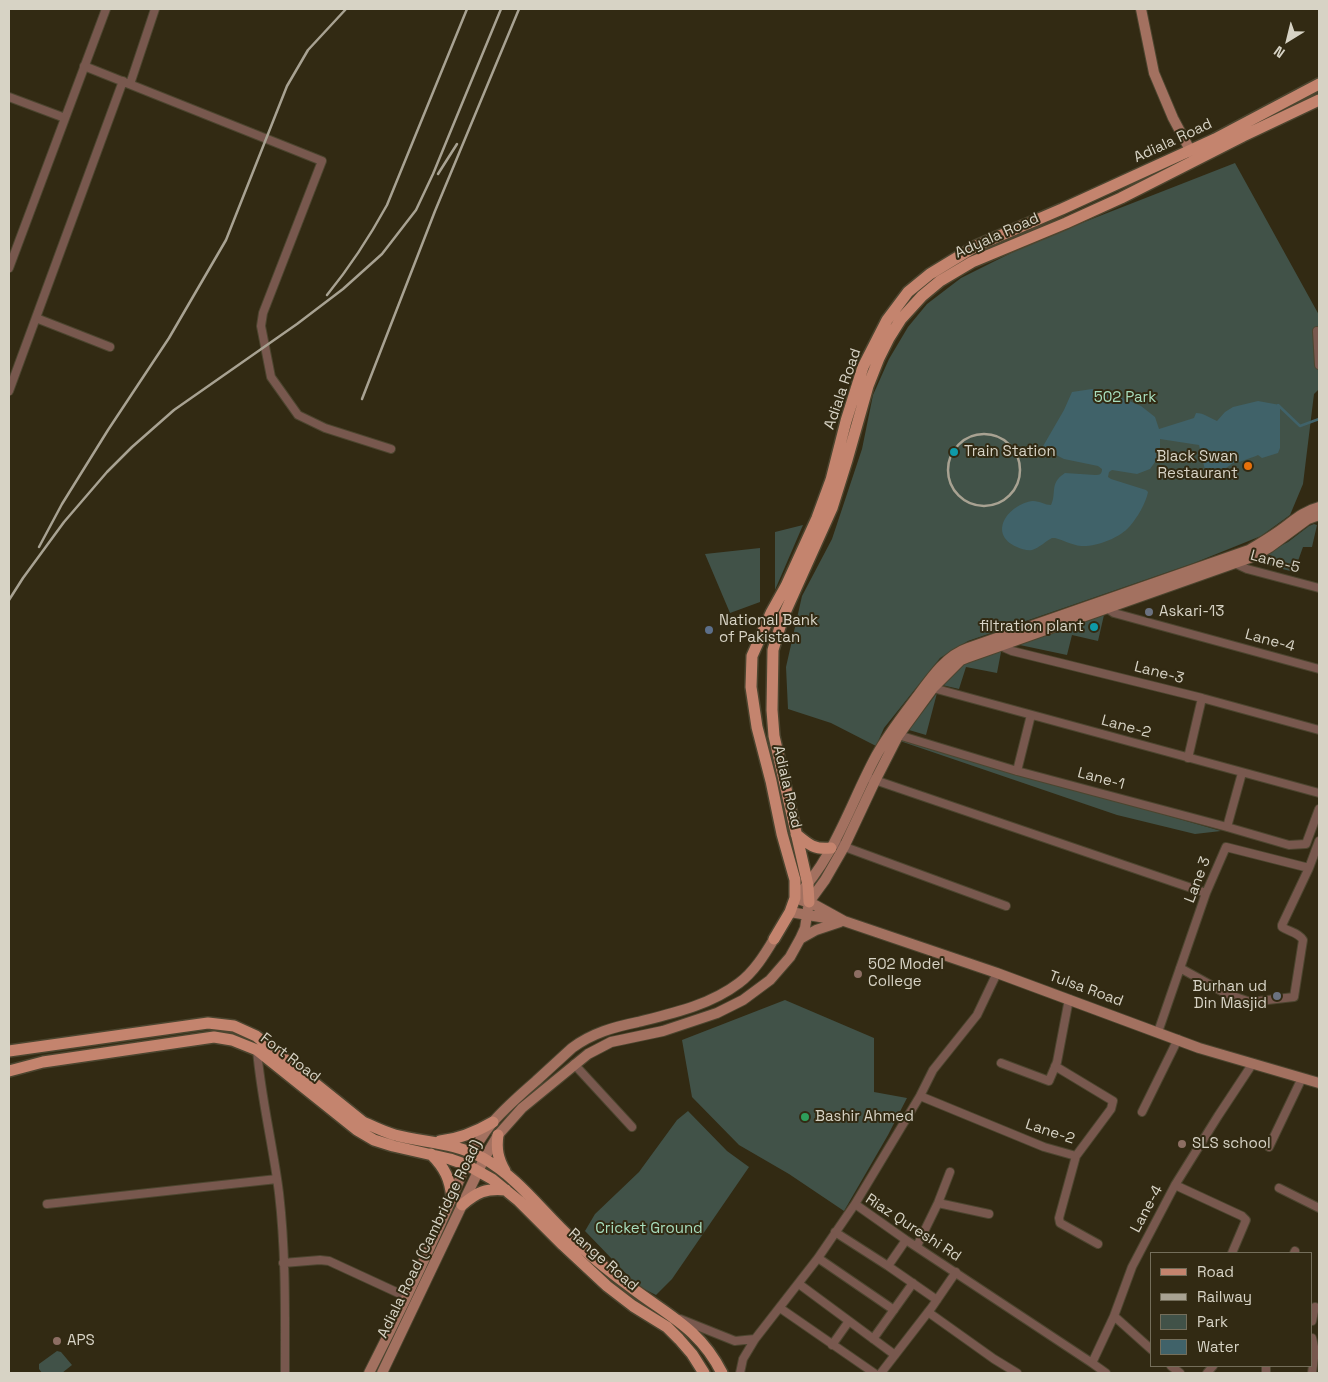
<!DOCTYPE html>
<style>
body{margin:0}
#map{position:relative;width:1328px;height:1382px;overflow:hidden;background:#322a13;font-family:"Space Grotesk",sans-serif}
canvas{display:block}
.frame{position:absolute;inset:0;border:10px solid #d7d3c5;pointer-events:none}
.legend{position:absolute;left:1150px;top:1252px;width:162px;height:115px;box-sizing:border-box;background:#322a13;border:1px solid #746e5a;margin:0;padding:6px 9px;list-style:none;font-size:15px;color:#d7d3c5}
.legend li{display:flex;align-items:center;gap:10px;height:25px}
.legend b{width:25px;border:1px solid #746e5a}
.north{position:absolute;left:1263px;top:15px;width:50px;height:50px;-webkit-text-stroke:4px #322a13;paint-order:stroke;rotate:216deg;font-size:14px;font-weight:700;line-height:20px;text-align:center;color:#d7d3c5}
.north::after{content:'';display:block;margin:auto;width:18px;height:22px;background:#d7d3c5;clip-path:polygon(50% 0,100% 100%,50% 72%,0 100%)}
</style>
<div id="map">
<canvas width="1328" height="1382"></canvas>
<div class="frame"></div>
<ul class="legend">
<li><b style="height:6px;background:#c4846e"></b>Road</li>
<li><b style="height:6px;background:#a8a292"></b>Railway</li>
<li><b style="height:14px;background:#415248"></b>Park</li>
<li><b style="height:14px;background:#406269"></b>Water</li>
</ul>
<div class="north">N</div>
</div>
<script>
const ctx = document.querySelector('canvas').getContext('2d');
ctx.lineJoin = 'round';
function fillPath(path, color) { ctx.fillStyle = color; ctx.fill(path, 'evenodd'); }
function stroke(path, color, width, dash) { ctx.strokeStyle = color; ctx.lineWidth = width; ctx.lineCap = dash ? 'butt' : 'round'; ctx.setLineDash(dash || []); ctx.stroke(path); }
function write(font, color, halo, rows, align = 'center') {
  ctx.font = font + ' "Space Grotesk",sans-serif'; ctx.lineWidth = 4; ctx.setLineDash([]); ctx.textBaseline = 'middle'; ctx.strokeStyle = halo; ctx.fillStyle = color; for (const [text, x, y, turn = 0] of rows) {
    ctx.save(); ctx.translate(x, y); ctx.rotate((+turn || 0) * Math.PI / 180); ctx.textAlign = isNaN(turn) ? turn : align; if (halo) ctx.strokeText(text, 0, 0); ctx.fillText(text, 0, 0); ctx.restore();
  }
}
fillPath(new Path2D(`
 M 1235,163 L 1319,315 L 1319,389 L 1314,394 L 1303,484 L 1290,515 L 1261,536 L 1194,563 L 968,641 L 940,658 L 884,728 L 876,746 L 831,723 L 788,709 L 786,667 L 802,596 L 832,539 L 862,449 L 873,395 L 889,359 L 908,327 L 927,304 L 961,278 L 1033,242 Z
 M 1314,524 L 1317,525 L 1312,547 L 1303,547 L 1294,572 L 1252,561 L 1288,542 L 1309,526 Z
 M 803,525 L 775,590 L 775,532 Z
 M 760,548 L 760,602 L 730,613 L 705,554 Z
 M 1104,615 L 1098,641 L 1072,635 L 1067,655 L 1015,644 Z
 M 997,652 L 1001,652 L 997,673 L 966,667 L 959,689 L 942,685 L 964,664 Z
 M 937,693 L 926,735 L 909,730 Z
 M 901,739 L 1221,831 L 1195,834 L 1117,815 L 900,741 Z
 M 785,1000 L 874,1038 L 874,1092 L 907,1098 L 888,1135 L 844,1211 L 789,1174 L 739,1145 L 692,1097 L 682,1040 Z
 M 688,1111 L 727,1151 L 749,1167 L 672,1279 L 656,1295 L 638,1286 L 585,1231 L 595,1214 L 639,1172 L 677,1120 Z
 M 57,1351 L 61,1352 L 72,1365 L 62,1373 L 42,1373 L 39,1369 L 39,1364 Z`), '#415248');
fillPath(new Path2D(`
 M 1092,389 L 1108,392 L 1141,406 L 1155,417 L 1159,429 L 1194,418 L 1196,413 C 1204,413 1210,418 1217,421 L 1225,412 L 1233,407 L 1258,401 L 1280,405 L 1280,448 L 1278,453 L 1262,458 L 1258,455 L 1256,456 L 1239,462 L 1233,463 L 1226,468 L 1205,470 L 1199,445 L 1160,439 L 1160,455 L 1150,469 L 1137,474 L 1112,470 L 1109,472 L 1108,477 L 1111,479 L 1146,490 L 1148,492 C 1146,503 1137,518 1130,526 C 1120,538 1096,547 1081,546 C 1071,545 1064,540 1055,538 L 1052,538 C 1046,541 1039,548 1032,550 C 1028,551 1021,549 1017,547 C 987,534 1008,504 1033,501 C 1040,501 1045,505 1051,505 C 1057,493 1049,483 1065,473 L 1095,475 C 1100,475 1102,474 1102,469 L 1098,466 L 1064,459 L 1042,448 L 1064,410 L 1072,392 Z`), '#406269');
stroke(new Path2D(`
 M 1278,405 L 1300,426 L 1319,419`), '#406269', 2.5);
const street = new Path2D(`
 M 84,66 L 322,161 L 263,313 L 261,326 L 271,377 L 298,415 L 325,428 L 391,449
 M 130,84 L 155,9
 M 9,97 L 65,118
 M 9,268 L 106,9
 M 36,318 L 110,347
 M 1317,331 L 1319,365
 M 9,391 L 123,81
 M 1232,562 L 1247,569 L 1319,588
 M 1107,604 L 1111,611 L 1114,613 L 1319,669
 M 1000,644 L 1005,648 L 1012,651 L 1202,698 L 1319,730
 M 931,686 L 933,688 L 1319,793
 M 895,734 L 1017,771 L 1227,827 L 1289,845 L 1306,844 L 1319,809
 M 1188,758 L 1202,698
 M 1017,771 L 1031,715
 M 866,777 L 1206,893
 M 1227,827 L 1242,773
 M 834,843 L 1006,906
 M 1180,968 L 1227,994 L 1250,1002 L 1294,997 L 1303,940 C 1298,932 1289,932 1282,927 L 1282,925 L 1309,868
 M 1158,1032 L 1206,893 L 1226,847 L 1309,868 L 1319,841
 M 257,1050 C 261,1098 273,1145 279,1193 C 286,1253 285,1313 285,1373
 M 1001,1063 L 1049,1081 L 1057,1062 L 1069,999
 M 574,1064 L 632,1127
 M 920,1096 L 1044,1147 L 1076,1156 L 1111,1109 L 1113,1101 L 1055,1066
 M 1142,1112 L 1178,1039
 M 1269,1147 L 1302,1078
 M 1076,1156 L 1059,1218 L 1060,1223 L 1098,1244
 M 1175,1185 L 1242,1216 L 1246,1220 L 1232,1253
 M 1279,1188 L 1319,1208
 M 938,1203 L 989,1214
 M 47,1204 L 277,1179
 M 855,1204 L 920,1096 L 933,1070 L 977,1015 L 997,973
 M 835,1232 L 888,1266 L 937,1300
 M 917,1246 L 938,1203 L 950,1172
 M 1294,1253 L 1295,1251
 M 818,1258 L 894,1310
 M 283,1263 L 320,1260 L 329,1261 L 407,1297
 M 888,1266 L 906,1240
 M 799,1284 L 895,1355
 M 780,1308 L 874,1373
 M 928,1312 L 994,1359 L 1017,1373
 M 1114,1316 L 1152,1350
 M 680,1319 L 735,1341 L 755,1339
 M 1312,1321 L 1315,1307
 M 1312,1338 L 1315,1351 L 1312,1373
 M 873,1339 L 913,1283
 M 832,1345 L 849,1321
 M 1171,1366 L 1180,1373
 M 1266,1366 L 1266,1373
 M 740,1373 L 743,1359 L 755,1339 L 818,1258 L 855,1204 L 906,1240 L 1092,1363
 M 881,1373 L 932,1307 L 956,1272
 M 1106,1373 L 1092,1363 L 1114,1316 L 1132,1267 L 1175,1185 L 1218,1116 L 1253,1063
 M 1207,1373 L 1213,1366`);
const secondary = new Path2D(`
 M 1141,9 L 1154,73 L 1173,118 L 1190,150 L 1195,157
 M 790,912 L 844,921 L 997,973 L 1199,1048 L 1319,1083
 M 844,921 L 815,905 L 795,898 C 834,859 850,804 876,756 C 888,734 904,714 919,694 C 932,676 947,655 968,648 L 1249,550 C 1259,544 1269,538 1279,531 C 1292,522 1303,511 1319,507
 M 800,939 L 816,930 L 840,922
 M 369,1373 C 394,1324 418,1274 441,1223 C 456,1190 468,1152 492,1123 C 505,1108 521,1094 536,1081 C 548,1070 560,1059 572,1048 C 592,1033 614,1027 638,1022 C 674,1013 710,1005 739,983 C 754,972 765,954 774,939
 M 382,1373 L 484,1159 L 498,1135 L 522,1108 L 588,1054 L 611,1042 L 663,1031 L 717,1013 L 743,1000 L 770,980 L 790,957 L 800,939 L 805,928 L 809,902 L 825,880 L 844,847 L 875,781 L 898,736 L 933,688 L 961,660 L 966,658 L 1255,556 L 1270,547 L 1308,519 L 1319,515`);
const primary = new Path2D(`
 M 796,834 C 808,844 814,850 831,848
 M 809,902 L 808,885 L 774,736 L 772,710 L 773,650 L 783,617 L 832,508 L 847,460 L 868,386 L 879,358 L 889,338 L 901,319 L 922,296 L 940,281 L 972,262 L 1066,223 L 1121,198 L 1243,136 L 1319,100
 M 774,939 L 790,912 L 795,898 L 795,880 L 782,834 L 771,781 L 757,727 L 751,687 L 752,656 L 771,613 L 786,586 L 817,518 L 831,480 L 846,421 L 863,367 L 887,320 L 908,292 L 930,274 L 976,246 L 1062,209 L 1215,139 L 1319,84
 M 9,1051 L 208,1023 L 234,1026 L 256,1036 L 363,1122 C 374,1127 384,1132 395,1135 C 426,1143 453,1142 483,1158 C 519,1178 543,1213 573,1240 C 592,1257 611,1273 632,1288 C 669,1316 700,1329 722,1373
 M 9,1071 L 43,1062 L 214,1037 L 232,1040 L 257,1050 L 357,1130 L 374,1140 L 393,1146 L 450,1159 L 467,1165 L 492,1179 L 519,1201 L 563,1245 L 607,1286 L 633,1306 L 667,1327 L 679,1339 L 692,1354 L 704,1373
 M 498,1135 C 496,1149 498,1159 505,1171
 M 440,1141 C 460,1139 476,1132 493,1122
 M 431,1154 C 445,1168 450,1179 452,1198
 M 462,1205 C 477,1192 486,1188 506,1190`);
stroke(street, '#4c452f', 10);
stroke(secondary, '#4c452f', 12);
stroke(primary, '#4c452f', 14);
stroke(street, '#78584e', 8);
stroke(secondary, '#a37160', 10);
stroke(primary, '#c4846e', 11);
stroke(new Path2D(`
 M 438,174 L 457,144
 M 327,295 C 349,268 370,236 387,205 L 467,9
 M 362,399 L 435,211 L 519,9
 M948 470a36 36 0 1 1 72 0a36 36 0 1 1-72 0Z
 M 39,547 L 62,504 L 108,430 L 169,338 L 226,240 L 287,86 L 308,50 L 346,9
 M 9,600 L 23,578 L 64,522 L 107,472 L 132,447 L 174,410 L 297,324 L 343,289 L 382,254 L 416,210 L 433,174 L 501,9`), '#a8a292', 2.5);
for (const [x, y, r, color] of [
 [954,452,5,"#0f9aa8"],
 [1248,466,5,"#e8710a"],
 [1149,612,5,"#6b7280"],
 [1094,627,5,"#0f9aa8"],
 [709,630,5,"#5c6f8a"],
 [858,974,5,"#8d6e63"],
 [1277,996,5,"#6b7280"],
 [805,1117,5,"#2e9e5b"],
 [1182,1144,5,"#8d6e63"],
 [57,1341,5,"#8d6e63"]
]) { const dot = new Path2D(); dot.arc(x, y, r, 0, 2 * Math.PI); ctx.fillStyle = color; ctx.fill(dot); stroke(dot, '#322a13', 2); }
write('15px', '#d7d3c5', '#322a13', [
 ["Adiala Road",1173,141,-25],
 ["Adyala Road",997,236,-24],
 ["Adiala Road",843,389,-71],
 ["Lane-5",1275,562,15],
 ["Lane-4",1270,641,15],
 ["Lane-3",1159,673,14],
 ["Lane-2",1126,727,15],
 ["Lane-1",1101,779,15],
 ["Adiala Road",787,787,77],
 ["Lane 3",1198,880,-69],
 ["Tulsa Road",1086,989,20],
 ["Fort Road",290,1058,37],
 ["Lane-2",1050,1132,18],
 ["Lane-4",1147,1209,-62],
 ["Riaz Qureshi Rd",913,1228,33],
 ["Adiala Road (Cambridge Road)",430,1239,-64],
 ["Range Road",603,1260,41]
]);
write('15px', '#a8debe', '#322a13', [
 ["502 Park",1125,398],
 ["Cricket Ground",649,1229]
]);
write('15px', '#d7d3c5', '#322a13', [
 ["Train Station",964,452],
 ["Black Swan",1238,457,"right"],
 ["Restaurant",1238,474,"right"],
 ["Askari-13",1159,612],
 ["National Bank",719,621],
 ["of Pakistan",719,638],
 ["filtration plant",1084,627,"right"],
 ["502 Model",868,965],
 ["College",868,982],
 ["Burhan ud",1267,987,"right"],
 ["Din Masjid",1267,1004,"right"],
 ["Bashir Ahmed",815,1117],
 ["SLS school",1192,1144],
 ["APS",67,1341]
], 'left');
</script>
